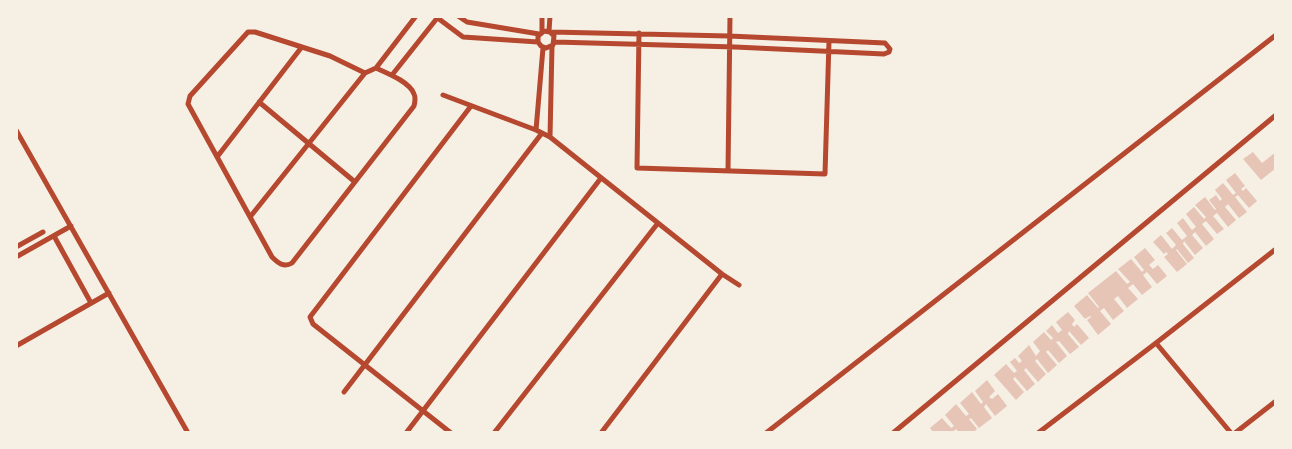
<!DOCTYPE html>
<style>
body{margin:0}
#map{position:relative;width:1292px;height:449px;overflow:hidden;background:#f6efe4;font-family:Roboto,sans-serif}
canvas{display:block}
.frame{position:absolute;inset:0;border:18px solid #f6efe4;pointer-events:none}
</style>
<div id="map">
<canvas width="1292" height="449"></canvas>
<div class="frame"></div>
</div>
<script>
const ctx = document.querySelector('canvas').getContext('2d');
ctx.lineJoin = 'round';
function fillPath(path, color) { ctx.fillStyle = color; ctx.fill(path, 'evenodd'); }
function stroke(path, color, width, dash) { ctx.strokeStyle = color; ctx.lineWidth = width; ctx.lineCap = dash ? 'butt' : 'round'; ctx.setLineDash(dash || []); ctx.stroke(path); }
fillPath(new Path2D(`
 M 1253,152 L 1262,163 L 1276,152 L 1276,168 L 1261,180 L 1243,159 Z
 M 1235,173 L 1245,186 L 1241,189 L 1243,191 L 1246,188 L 1257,201 L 1249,208 L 1238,195 L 1235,197 L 1247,212 L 1239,218 L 1228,204 L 1225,207 L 1236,220 L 1228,227 L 1217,213 L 1213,216 L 1224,229 L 1217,234 L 1206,221 L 1202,224 L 1214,239 L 1206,246 L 1195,232 L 1192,235 L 1203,248 L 1195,255 L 1184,241 L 1183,244 L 1194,258 L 1188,263 L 1177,249 L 1176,250 L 1187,264 L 1177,272 L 1164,257 L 1168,254 L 1166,252 L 1164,254 L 1153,242 L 1161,235 L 1172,249 L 1176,245 L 1166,233 L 1172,228 L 1182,240 L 1187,236 L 1177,223 L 1183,218 L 1192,230 L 1196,227 L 1186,214 L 1194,207 L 1204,219 L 1206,217 L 1195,205 L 1205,197 L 1215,210 L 1216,209 L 1209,200 L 1216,195 L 1220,201 L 1222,199 L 1215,190 L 1223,183 L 1233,195 L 1236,193 L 1226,180 Z
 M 1145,248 L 1155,260 L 1149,265 L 1153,269 L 1158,265 L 1167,276 L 1157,284 L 1147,272 L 1143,275 L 1152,287 L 1142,295 L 1133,284 L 1128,288 L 1138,299 L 1127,308 L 1118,296 L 1114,299 L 1124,311 L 1113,320 L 1104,308 L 1100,311 L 1111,324 L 1098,335 L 1087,320 L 1091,317 L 1090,316 L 1085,319 L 1074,306 L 1087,295 L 1098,308 L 1099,307 L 1088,293 L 1116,271 L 1127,284 L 1130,282 L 1118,269 L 1131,259 L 1142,272 L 1144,270 L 1134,257 Z
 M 1068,312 L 1075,320 L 1072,324 L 1074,327 L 1077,324 L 1089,338 L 1081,345 L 1069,331 L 1068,334 L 1079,347 L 1070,354 L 1059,341 L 1056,342 L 1067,356 L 1059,363 L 1048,350 L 1046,352 L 1057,365 L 1048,373 L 1037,359 L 1035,361 L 1046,374 L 1038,382 L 1026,368 L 1024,370 L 1035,384 L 1027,391 L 1015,377 L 1013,379 L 1024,392 L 1016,400 L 994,375 L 1006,364 L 1014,373 L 1017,371 L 1010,362 L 1015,358 L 1019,363 L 1022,361 L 1018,356 L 1029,345 L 1036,356 L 1040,351 L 1033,342 L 1044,332 L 1051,340 L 1053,338 L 1046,331 L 1052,325 L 1058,333 L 1062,330 L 1056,322 Z
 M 987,380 L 995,391 L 989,397 L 992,399 L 998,394 L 1007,406 L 995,416 L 986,404 L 984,407 L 992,418 L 979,428 L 971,418 L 969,419 L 977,429 L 973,433 L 959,433 L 956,429 L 954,431 L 955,433 L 934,433 L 930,428 L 942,418 L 951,428 L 954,426 L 945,415 L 956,404 L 966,416 L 969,414 L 960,403 L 972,392 L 981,404 L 983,402 L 975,391 Z`), '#e6c5b7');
stroke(new Path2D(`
 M 435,16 L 463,37 L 538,42 L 541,46 L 546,48 L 553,45 L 554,36 L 550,32 L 544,31 L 538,36 L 538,42
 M 458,16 L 467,22 L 539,34
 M 549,31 L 550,16
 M 542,32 L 542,16
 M 551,32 L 729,36 L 885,43 L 890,49 L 889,52 L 884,54 L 735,47 L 555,42
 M 639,33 L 637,168 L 825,174 L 829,41
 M 376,68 C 387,73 410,82 414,94 C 416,98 415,102 414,106 L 292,263 C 284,268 278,263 272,257 L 188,104 L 190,96 L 248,32 L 255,32 L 330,56 L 365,73 L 376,68 L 416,16
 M 392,75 L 438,17
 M 443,95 L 536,130 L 550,137 L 722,274 L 739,285
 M 259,102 L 355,182
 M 16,130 L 188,433
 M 536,130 L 543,48
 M 550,137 L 552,46
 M 217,157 L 301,48
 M 728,171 L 730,16
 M 250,217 L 365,73
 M 54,236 L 91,303
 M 16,247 L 43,232
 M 16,257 L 71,226
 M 1156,343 L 1231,433
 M 16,346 L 109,293
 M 344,392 L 542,133
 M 406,433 L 601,178
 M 451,433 L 313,324 L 310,317 L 471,106
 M 494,433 L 658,223
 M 601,433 L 722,274
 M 766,433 L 1276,35
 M 893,433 L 1276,115
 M 1038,433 L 1156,343 L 1276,249
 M 1235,433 L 1276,401`), '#b5482f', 5);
</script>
